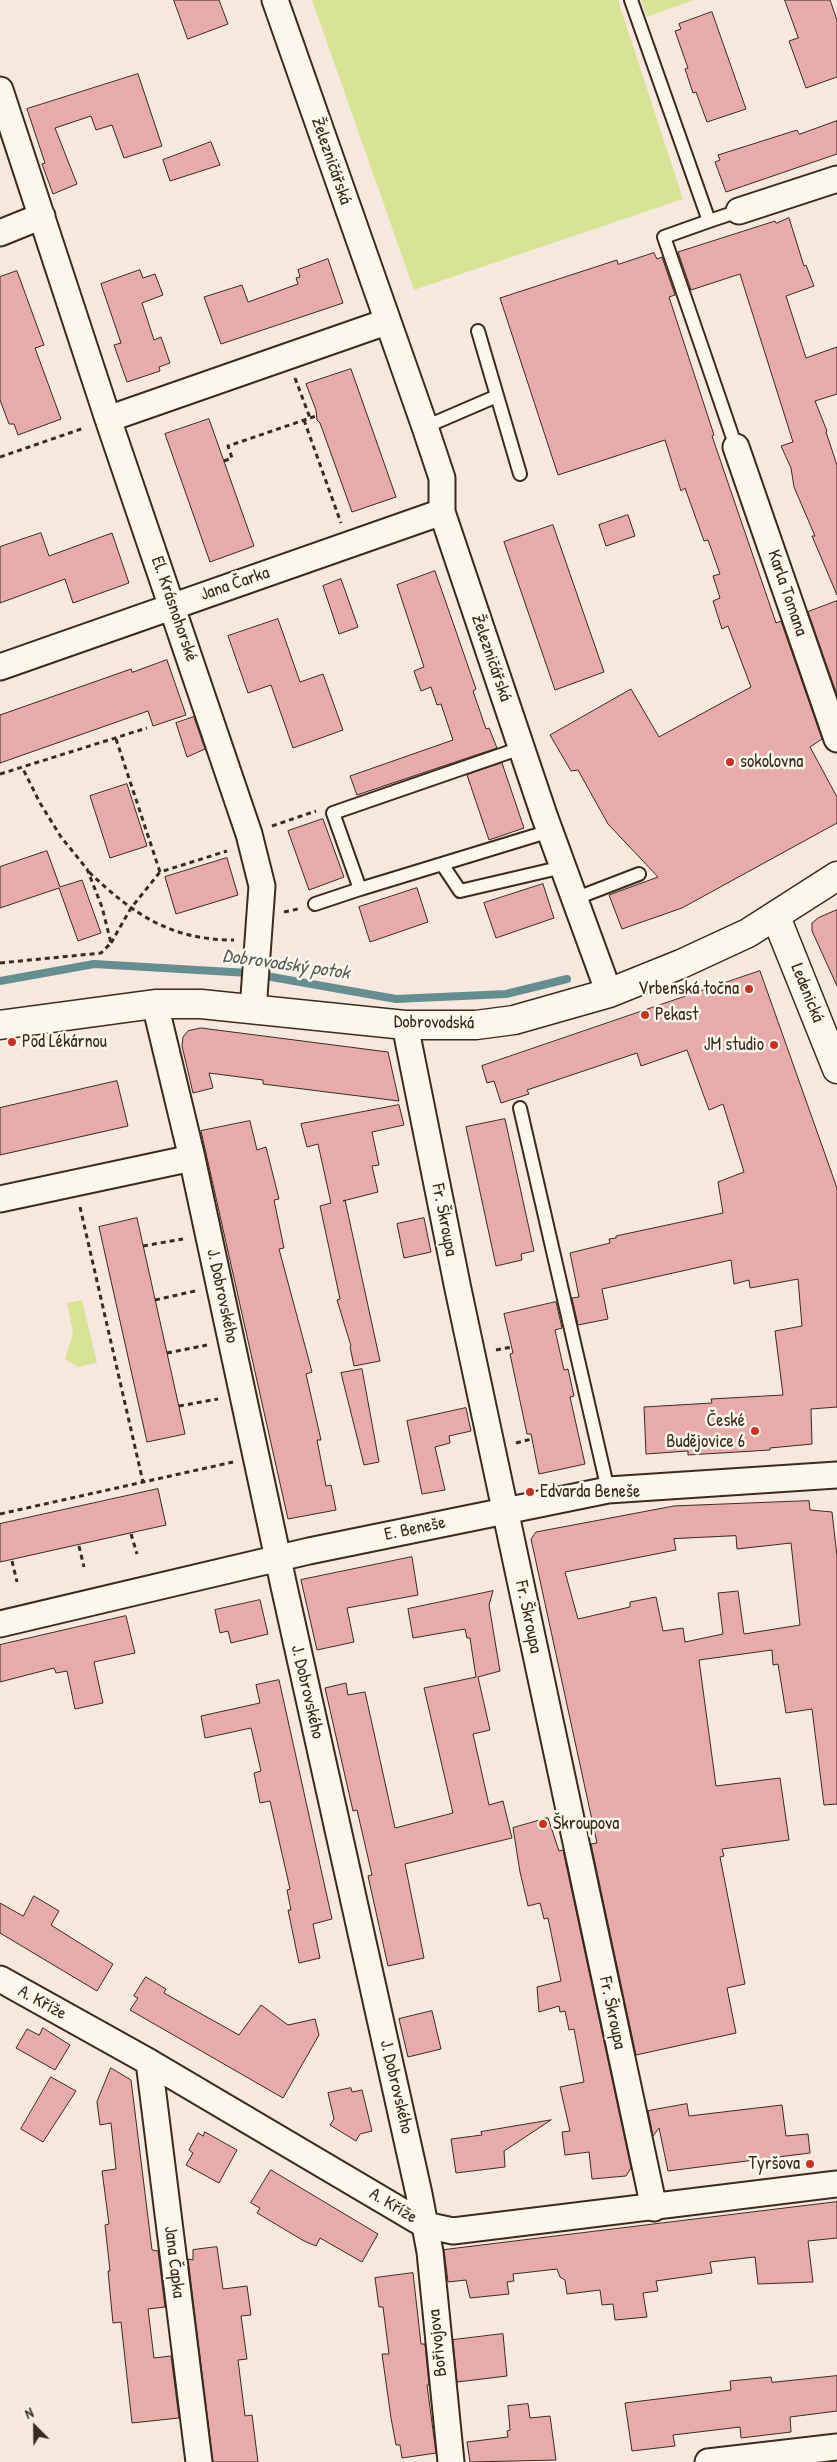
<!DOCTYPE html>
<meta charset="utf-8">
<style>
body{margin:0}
#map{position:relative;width:837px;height:2462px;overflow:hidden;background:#f7e8df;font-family:"Patrick Hand",sans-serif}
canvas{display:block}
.north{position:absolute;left:10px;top:2402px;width:50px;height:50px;-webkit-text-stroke:4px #fbf7ec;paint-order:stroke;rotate:337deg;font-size:14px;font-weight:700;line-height:20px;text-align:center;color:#3b2a1e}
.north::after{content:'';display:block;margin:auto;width:18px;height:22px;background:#3b2a1e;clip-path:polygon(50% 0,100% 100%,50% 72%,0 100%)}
</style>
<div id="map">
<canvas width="837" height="2462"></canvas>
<div class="north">N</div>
</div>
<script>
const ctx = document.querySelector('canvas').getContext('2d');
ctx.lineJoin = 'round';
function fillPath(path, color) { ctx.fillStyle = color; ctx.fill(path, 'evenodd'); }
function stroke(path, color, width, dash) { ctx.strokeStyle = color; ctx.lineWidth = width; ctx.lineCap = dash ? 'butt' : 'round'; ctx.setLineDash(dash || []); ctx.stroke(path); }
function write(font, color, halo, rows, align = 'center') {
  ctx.font = font + ' "Patrick Hand",sans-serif'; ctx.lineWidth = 5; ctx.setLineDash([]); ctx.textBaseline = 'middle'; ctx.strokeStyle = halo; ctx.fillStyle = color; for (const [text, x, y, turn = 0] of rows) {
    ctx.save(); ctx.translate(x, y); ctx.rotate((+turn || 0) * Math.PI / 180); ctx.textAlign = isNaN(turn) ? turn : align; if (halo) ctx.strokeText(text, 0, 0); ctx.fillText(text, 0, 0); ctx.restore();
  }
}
fillPath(new Path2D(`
 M 312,0 L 618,0 L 683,199 L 414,290 Z
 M 641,0 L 694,0 L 647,17 Z
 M 82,1300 L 97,1363 L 78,1367 L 65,1359 L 73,1333 L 67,1303 Z`), '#d7e496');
stroke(new Path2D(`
 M 0,981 L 94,964 L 249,973 L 396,999 L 506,994 L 567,979`), '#658e91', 8);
const building = new Path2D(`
 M 174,0 L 219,0 L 228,24 L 188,39 Z
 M 785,0 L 830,0 L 837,20 L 837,77 L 806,88 L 789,41 L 798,38 Z
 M 712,12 L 746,109 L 707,122 L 696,92 L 693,93 L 685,69 L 688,68 L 675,31 L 681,29 L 679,24 Z
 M 138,74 L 162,146 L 124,158 L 112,125 L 96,130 L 91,116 L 55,128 L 77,184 L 53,194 L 42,164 L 45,163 L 27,109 Z
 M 837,121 L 837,154 L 726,192 L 715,162 L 720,160 L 718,155 L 797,130 L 799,134 Z
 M 211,142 L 220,165 L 170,181 L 163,160 Z
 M 789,218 L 804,266 L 806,265 L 814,286 L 786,296 L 806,358 L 837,347 L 837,394 L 815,401 L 827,431 L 826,432 L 837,465 L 837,595 L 812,536 L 815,536 L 794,487 L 791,468 L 781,446 L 793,442 L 740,274 L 691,290 L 678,252 L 775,221 L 776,223 Z
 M 654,253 L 657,259 L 662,257 L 675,295 L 669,297 L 714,435 L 712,436 L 776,623 L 781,621 L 822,739 L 810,747 L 837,797 L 837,823 L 682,908 L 622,929 L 609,895 L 658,877 L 608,824 L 578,770 L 571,771 L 550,735 L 631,689 L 659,737 L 751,687 L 728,626 L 722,629 L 713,601 L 720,598 L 713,576 L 720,574 L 708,540 L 704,541 L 685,488 L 681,491 L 665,440 L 558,475 L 500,298 L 617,260 L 618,264 Z
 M 328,259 L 343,303 L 221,344 L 204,297 L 242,285 L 248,302 L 298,284 L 296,278 L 300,277 L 298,270 Z
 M 140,270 L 143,278 L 155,274 L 163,295 L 142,303 L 154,340 L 161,337 L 170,363 L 159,367 L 160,371 L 127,382 L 114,345 L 121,343 L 101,284 Z
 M 17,271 L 44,345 L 35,348 L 61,419 L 18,435 L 14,424 L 9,424 L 0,400 L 0,277 Z
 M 351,369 L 396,497 L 352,512 L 320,423 L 317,420 L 316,410 L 306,384 Z
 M 209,419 L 254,546 L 210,562 L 165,434 Z
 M 628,515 L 635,536 L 606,546 L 599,525 Z
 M 553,525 L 604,672 L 555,690 L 504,542 Z
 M 41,533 L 49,556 L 112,533 L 129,583 L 73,603 L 65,579 L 0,603 L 0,547 Z
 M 435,571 L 476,689 L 473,691 L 486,729 L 489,728 L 497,748 L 357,795 L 350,776 L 453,740 L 441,704 L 437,705 L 431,687 L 421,691 L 417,680 L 414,671 L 424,667 L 397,585 Z
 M 341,579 L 358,627 L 339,634 L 323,586 Z
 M 837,601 L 837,695 L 808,612 Z
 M 278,619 L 300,682 L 323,674 L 343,730 L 293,748 L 271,685 L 248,693 L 228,636 Z
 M 167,660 L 186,715 L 153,726 L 148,711 L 0,763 L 0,715 L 131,669 L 132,672 Z
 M 194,717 L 205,749 L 187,757 L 176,723 Z
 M 502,763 L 524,828 L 489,840 L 467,775 Z
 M 127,784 L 147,846 L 110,858 L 90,796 Z
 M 323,819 L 344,877 L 309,890 L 288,831 Z
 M 47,851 L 60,887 L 82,880 L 101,933 L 78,941 L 59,888 L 0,908 L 0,867 Z
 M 227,858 L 238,895 L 176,914 L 165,877 Z
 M 543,884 L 554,918 L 496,938 L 484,903 Z
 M 417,888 L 428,922 L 370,942 L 359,907 Z
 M 837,910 L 837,986 L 812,931 L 812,923 L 818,918 Z
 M 760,971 L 837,1188 L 837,1407 L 811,1409 L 812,1444 L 770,1448 L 770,1450 L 688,1455 L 688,1451 L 646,1454 L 644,1407 L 712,1403 L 711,1399 L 783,1395 L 775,1331 L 802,1326 L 798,1279 L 750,1288 L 749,1280 L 734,1284 L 731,1260 L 602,1289 L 608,1319 L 578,1325 L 572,1298 L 579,1297 L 570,1253 L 610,1243 L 609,1239 L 616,1238 L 616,1236 L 723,1213 L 718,1182 L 744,1172 L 723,1104 L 709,1110 L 687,1050 L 641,1066 L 637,1053 L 527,1090 L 529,1094 L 501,1103 L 494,1081 L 487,1083 L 482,1066 Z
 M 201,1028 L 388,1052 L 399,1101 L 263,1084 L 263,1080 L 209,1073 L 213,1088 L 193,1093 L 182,1046 L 183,1037 L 188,1031 Z
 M 117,1081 L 128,1126 L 0,1155 L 0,1108 Z
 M 399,1105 L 404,1125 L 372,1132 L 379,1165 L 372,1166 L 378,1192 L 343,1201 L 345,1200 L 380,1361 L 354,1366 L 350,1347 L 351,1346 L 337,1300 L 340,1299 L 320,1206 L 331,1203 L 318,1144 L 307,1147 L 301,1124 Z
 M 505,1119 L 534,1251 L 521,1254 L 522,1260 L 496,1266 L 466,1127 Z
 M 250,1121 L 257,1150 L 266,1147 L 279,1199 L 274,1200 L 284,1248 L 279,1249 L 312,1372 L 306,1374 L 321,1440 L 317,1440 L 326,1486 L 331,1485 L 336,1510 L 288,1519 L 201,1131 Z
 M 137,1218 L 185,1434 L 147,1442 L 99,1227 Z
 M 424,1218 L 431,1252 L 404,1258 L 397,1224 Z
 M 556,1302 L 562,1328 L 555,1330 L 564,1370 L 568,1369 L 574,1396 L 570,1397 L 585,1464 L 539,1474 L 531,1434 L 527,1434 L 510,1354 L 513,1353 L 504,1314 Z
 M 362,1369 L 379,1462 L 364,1465 L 341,1373 Z
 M 466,1408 L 471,1431 L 449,1436 L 450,1443 L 435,1447 L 445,1490 L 422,1494 L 407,1421 Z
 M 158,1489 L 166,1525 L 0,1562 L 0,1524 Z
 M 809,1501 L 810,1510 L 832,1512 L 837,1556 L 837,1804 L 824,1805 L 812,1709 L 786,1713 L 778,1664 L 773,1665 L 772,1650 L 699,1660 L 716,1786 L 780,1778 L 789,1840 L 722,1849 L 724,1856 L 720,1857 L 745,1984 L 727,1988 L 736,2033 L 636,2055 L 591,1844 L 597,1843 L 531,1539 L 536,1532 L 674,1506 ZM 736,1536 L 737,1549 L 791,1543 L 800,1625 L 744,1634 L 738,1591 L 718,1593 L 723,1634 L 685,1642 L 683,1628 L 663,1631 L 656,1597 L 630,1602 L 630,1607 L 578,1619 L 565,1572 L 676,1550 L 674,1539 Z
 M 412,1557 L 418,1595 L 347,1608 L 354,1642 L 317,1650 L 301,1580 Z
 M 493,1591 L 489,1605 L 500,1671 L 478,1677 L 490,1730 L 473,1734 L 489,1805 L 503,1801 L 512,1838 L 405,1864 L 424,1958 L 388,1966 L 368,1876 L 372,1875 L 357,1810 L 353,1811 L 325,1688 L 346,1683 L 348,1695 L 365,1692 L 395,1828 L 453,1813 L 424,1688 L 476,1677 L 470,1638 L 467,1638 L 465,1629 L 413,1638 L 408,1609 Z
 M 260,1600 L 268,1634 L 231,1643 L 228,1631 L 220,1633 L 215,1610 Z
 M 126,1616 L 135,1653 L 94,1662 L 103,1703 L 75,1709 L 67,1671 L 56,1673 L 54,1668 L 0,1682 L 0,1645 Z
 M 279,1680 L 332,1919 L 313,1924 L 320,1958 L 299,1963 L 288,1910 L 291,1910 L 287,1890 L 290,1889 L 270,1801 L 260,1803 L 254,1773 L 261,1771 L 251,1728 L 205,1738 L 201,1716 L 260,1703 L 256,1685 Z
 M 548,1818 L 559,1851 L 563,1850 L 631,2168 L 626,2176 L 592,2179 L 589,2152 L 565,2155 L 562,2132 L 570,2131 L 560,2087 L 584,2082 L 574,2029 L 569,2030 L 565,2011 L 560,2012 L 559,2006 L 539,2012 L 537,1987 L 561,1981 L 548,1918 L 544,1919 L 540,1903 L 528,1906 L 520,1872 L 513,1828 Z
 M 34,1896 L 59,1911 L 51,1925 L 113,1964 L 97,1991 L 0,1933 L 0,1903 L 23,1916 Z
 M 146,1977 L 166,1989 L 164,1993 L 239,2035 L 261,2005 L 288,2025 L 315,2019 L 319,2035 L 283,2098 L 130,2010 L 138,1998 L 134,1996 Z
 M 432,2011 L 441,2049 L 408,2057 L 399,2019 Z
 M 43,2028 L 70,2045 L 55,2070 L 16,2048 L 27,2029 L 39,2035 Z
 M 111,2068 L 131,2080 L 152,2250 L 158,2251 L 165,2307 L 148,2309 L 154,2358 L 171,2356 L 179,2418 L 132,2423 L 121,2322 L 113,2323 L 108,2271 L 110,2271 L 105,2225 L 109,2224 L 102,2171 L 116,2169 L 111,2123 L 100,2125 L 97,2102 Z
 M 51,2077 L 76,2091 L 43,2142 L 21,2129 Z
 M 351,2088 L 352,2092 L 362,2090 L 372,2131 L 360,2134 L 356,2141 L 330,2125 L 334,2119 L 328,2093 Z
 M 687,2104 L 689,2116 L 782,2105 L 786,2136 L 808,2134 L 810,2153 L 668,2171 L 659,2128 L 653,2136 L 648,2111 Z
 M 551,2120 L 504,2151 L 505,2167 L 456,2173 L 451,2139 L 482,2135 L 481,2132 Z
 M 205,2132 L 237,2150 L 219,2183 L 186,2165 L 193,2153 L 189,2150 L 198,2133 L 203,2136 Z
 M 271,2170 L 378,2234 L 362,2262 L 320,2238 L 316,2246 L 304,2241 L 257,2213 L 260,2208 L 251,2203 Z
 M 837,2202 L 837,2238 L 808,2241 L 813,2282 L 758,2284 L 755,2257 L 710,2262 L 712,2273 L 656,2281 L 658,2291 L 643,2293 L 647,2317 L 615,2320 L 613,2304 L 602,2305 L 600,2290 L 567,2294 L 565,2280 L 560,2277 L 557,2269 L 513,2274 L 514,2281 L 507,2282 L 509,2294 L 470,2298 L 466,2280 L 448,2282 L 444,2250 Z
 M 217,2247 L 223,2289 L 247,2286 L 251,2315 L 241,2316 L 247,2359 L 238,2360 L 245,2416 L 252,2415 L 258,2462 L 213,2462 L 188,2259 L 193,2260 L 193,2250 Z
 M 413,2273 L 421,2344 L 425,2344 L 429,2385 L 427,2385 L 436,2453 L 402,2458 L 400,2445 L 396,2445 L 391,2418 L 382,2354 L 389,2354 L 383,2307 L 379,2307 L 375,2278 Z
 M 503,2334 L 507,2376 L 457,2382 L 453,2340 Z
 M 837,2376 L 837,2411 L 790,2417 L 791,2432 L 741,2438 L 740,2427 L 673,2435 L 675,2446 L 632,2451 L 625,2403 L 731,2390 L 730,2381 L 771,2377 L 772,2382 Z
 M 528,2404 L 530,2418 L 550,2416 L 556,2460 L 470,2462 L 467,2442 L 508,2437 L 507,2431 L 510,2430 L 508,2406 Z`);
fillPath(building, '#e7acaa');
stroke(building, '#3b2a1e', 1);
const lane = new Path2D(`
 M 631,0 L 709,221 L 739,211
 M 709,221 L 664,237 L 736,447
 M 478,331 L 520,474
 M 425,427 L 497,396
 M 521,748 L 333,813 L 360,889 L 550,831
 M 442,864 L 460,891 L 563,867
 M 574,899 L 639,874
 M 315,904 L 360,889
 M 520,1108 L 608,1490`);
const street = new Path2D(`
 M 275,0 L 425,427 L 442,478 L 442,512 L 544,815 L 609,993
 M 0,90 L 108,419 L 249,834 L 262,886 L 253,1010
 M 739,211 L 837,179
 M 0,233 L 42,216
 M 108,419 L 386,322
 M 736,447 L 837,739
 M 0,667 L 442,512
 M 155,1004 L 192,1158 L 283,1582 L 419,2194 L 430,2252 L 451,2462
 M 405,1025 L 458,1289 L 654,2208
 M 0,1199 L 192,1158
 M 0,1624 L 309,1551 L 608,1490 L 837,1475
 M 0,1979 L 149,2062 L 425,2225 L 453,2231 L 837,2184
 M 149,2062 L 199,2462
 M 708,2462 L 837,2447`);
const secondary = new Path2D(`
 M 776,917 L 837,1069
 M 0,1025 L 155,1004 L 201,1004 L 405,1025 L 476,1025 L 514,1020 L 609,993 L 681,964 L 748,933 L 837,876`);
stroke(lane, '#3b2a1e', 16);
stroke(street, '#3b2a1e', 29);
stroke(secondary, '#3b2a1e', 31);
stroke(new Path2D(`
 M 295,378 L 310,418
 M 304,420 L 341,523
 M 0,457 L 84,428
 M 224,461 L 232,458 L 228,446 L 316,416
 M 116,739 L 160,872 L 227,851
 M 0,774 L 147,728
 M 272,826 L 316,811
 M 89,872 C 134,915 171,940 234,940
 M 284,912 L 298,909
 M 111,943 L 131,908 L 160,872
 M 0,963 L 101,953 L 111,943 L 102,907 L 87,869 L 61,837 L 40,803 L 22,767
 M 80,1207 L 143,1482
 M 143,1246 L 183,1239
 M 155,1300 L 195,1291
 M 496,1350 L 512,1347
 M 167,1353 L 207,1345
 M 179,1406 L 218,1399
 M 516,1443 L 532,1439
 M 0,1514 L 233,1462
 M 131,1534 L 137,1554
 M 79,1546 L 84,1567
 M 12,1561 L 17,1582`), '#3b2a1e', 3, [5, 4]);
stroke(lane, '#fbf7ec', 12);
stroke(street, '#fbf7ec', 25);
stroke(secondary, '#fbf7ec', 28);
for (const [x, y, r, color] of [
 [730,762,5,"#c8321e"],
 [749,989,5,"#c8321e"],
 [645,1015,5,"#c8321e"],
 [12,1042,5,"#c8321e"],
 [774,1045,5,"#c8321e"],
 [755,1431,5,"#c8321e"],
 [530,1492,5,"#c8321e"],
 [543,1824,5,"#c8321e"],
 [810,2164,5,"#c8321e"]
]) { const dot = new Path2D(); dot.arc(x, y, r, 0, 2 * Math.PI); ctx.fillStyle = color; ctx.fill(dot); stroke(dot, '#fbf7ec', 2); }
write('18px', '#3b2a1e', '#fbf7ec', [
 ["Železničářská",331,161,71],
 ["Jana Čarka",235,584,-19],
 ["Karla Tomana",787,593,71],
 ["El. Krásnohorské",174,609,71],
 ["Železničářská",491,658,71],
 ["Ledenická",807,993,68],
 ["Dobrovodská",434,1023,1],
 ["Fr. Škroupa",444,1220,79],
 ["J. Dobrovského",222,1296,78],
 ["E. Beneše",415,1529,-12],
 ["Fr. Škroupa",528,1617,78],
 ["J. Dobrovského",307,1692,77],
 ["A. Kříže",42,2003,29],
 ["Fr. Škroupa",612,2013,78],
 ["J. Dobrovského",396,2087,77],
 ["A. Kříže",393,2206,31],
 ["Jana Čapka",174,2262,83],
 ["Bořivojova",438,2343,-96]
]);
write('18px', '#3b2a1e', '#fbf7ec', [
 ["sokolovna",740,762],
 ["Vrbenská točna",739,989,"right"],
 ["Pekast",655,1015],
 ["Pod Lékárnou",22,1042],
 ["JM studio",764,1045,"right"],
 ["České",745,1421,"right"],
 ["Budějovice 6",745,1442,"right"],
 ["Edvarda Beneše",540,1492],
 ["Škroupova",553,1824],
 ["Tyršova",800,2164,"right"]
], 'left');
write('italic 19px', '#505c58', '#fbf7ec', [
 ["Dobrovodský potok",286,965,8]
]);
</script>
